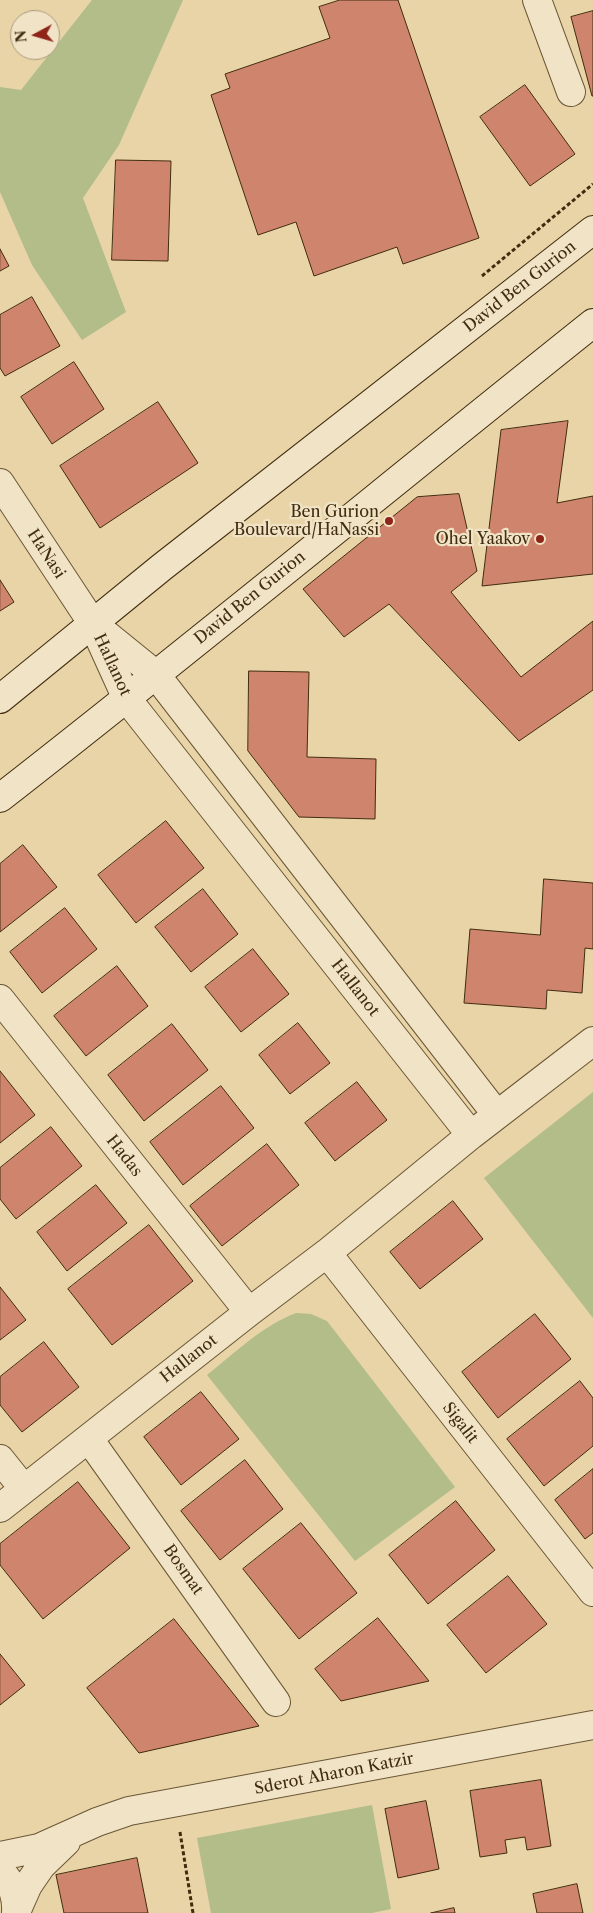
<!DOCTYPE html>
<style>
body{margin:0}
#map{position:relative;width:593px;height:1913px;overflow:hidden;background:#e8d4a7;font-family:"Libre Caslon Text",serif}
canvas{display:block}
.north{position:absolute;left:10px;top:10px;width:50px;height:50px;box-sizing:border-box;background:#f0e3c6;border:1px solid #aa9a7d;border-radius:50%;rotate:264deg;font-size:14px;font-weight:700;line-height:20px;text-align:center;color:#412c0f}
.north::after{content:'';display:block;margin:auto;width:18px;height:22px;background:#8f2418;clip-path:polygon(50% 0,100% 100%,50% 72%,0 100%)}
</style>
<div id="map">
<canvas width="593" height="1913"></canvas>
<div class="north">N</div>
</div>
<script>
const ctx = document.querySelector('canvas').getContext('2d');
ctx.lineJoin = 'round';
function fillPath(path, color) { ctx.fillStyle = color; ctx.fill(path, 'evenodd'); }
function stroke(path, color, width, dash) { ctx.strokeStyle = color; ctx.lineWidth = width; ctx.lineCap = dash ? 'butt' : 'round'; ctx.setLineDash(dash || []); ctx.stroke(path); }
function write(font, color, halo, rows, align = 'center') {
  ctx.font = font + ' "Libre Caslon Text",serif'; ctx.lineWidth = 4.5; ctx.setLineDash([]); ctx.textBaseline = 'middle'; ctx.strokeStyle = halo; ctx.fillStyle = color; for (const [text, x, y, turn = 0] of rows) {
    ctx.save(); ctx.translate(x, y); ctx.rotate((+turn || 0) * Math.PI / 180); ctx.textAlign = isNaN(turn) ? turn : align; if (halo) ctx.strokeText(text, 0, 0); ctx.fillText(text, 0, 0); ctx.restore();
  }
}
fillPath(new Path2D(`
 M 92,0 L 183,0 L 119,145 L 83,198 L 126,312 L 82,340 L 32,265 L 0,192 L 0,87 L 21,90 Z
 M 593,1092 L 593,1318 L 484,1178 Z
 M 296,1313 L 311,1314 L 327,1321 L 455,1487 L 355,1561 L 207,1375 C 236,1352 262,1326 296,1313 Z
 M 372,1805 L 391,1909 L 372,1913 L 211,1913 L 197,1838 Z`), '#b2bd8a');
const building = new Path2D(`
 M 340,0 L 398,0 L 479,238 L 403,264 L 397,247 L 314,276 L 296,222 L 258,235 L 211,95 L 230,88 L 225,74 L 330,38 L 319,7 Z
 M 593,11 L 593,96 L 592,96 L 571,17 Z
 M 525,85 L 575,154 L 530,186 L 480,117 Z
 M 116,160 L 171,161 L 168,261 L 112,260 Z
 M 0,249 L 9,266 L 0,271 Z
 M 32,297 L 60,346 L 5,376 L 0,368 L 0,315 Z
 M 74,362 L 104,409 L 52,444 L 21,397 Z
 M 158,402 L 198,463 L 100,528 L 60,466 Z
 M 568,421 L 557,503 L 593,496 L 593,574 L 482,586 L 501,430 Z
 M 459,494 L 477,571 L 451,592 L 521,677 L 593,621 L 593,690 L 519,741 L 389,604 L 344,637 L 303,589 L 417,497 Z
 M 0,580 L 14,602 L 0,611 Z
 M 249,671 L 309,672 L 307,757 L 376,759 L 375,819 L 299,817 L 248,751 Z
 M 166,821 L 204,868 L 136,923 L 98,875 Z
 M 23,845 L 57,887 L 0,932 L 0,864 Z
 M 544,879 L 593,883 L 593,949 L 585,948 L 582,993 L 547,990 L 546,1009 L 464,1003 L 470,929 L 540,935 Z
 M 203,889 L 238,934 L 191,972 L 155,927 Z
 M 65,908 L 97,949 L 42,993 L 10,952 Z
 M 253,949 L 289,994 L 241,1032 L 205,987 Z
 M 117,966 L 148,1006 L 86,1056 L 54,1016 Z
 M 298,1023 L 330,1063 L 290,1094 L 259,1055 Z
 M 172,1024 L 208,1070 L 144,1121 L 108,1075 Z
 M 0,1071 L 35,1115 L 0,1143 Z
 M 357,1082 L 387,1120 L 335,1161 L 305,1123 Z
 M 221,1086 L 254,1128 L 183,1185 L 150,1142 Z
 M 51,1127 L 82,1166 L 16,1219 L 0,1199 L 0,1168 Z
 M 267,1144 L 299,1185 L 222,1246 L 190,1206 Z
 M 96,1185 L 127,1223 L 67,1271 L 37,1232 Z
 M 453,1201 L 483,1239 L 420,1289 L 390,1252 Z
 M 149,1225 L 193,1281 L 112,1345 L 68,1289 Z
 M 0,1287 L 26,1320 L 0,1340 Z
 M 535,1314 L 571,1359 L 498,1418 L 462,1372 Z
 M 44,1342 L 79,1387 L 22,1432 L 0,1405 L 0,1377 Z
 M 580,1381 L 593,1398 L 593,1446 L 544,1486 L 507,1439 Z
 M 201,1392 L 239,1439 L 181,1485 L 144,1437 Z
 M 245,1460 L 283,1509 L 220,1560 L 181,1511 Z
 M 593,1469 L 593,1533 L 585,1539 L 555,1500 Z
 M 78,1482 L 130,1548 L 43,1619 L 0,1565 L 0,1544 Z
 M 456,1501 L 495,1550 L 428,1604 L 389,1555 Z
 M 301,1523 L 357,1593 L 299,1639 L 243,1569 Z
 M 508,1576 L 547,1624 L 486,1673 L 447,1625 Z
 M 378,1618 L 429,1681 L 341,1701 L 315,1669 Z
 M 174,1619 L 259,1726 L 139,1753 L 87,1688 Z
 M 0,1654 L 25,1685 L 0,1705 Z
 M 541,1780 L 551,1846 L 527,1850 L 525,1837 L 505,1840 L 507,1853 L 480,1857 L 470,1791 Z
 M 426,1801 L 439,1869 L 398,1878 L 385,1809 Z
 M 137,1858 L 148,1913 L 64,1913 L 56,1875 Z
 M 577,1884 L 583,1913 L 537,1913 L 533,1894 Z
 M 454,1908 L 455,1913 L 431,1913 Z`);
fillPath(building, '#cf846d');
stroke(building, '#412c0f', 1);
const minor = new Path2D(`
 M 537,0 L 571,92
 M 93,624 L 127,699 L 471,1135
 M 98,628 L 156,675 L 497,1115
 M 0,999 L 249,1312
 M 327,1253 L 593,1592
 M 89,1439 L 276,1702
 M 0,1459 L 24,1489
 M 0,1508 L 249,1312 L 327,1253 L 471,1135 L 593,1041`);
const tertiary = new Path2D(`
 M 0,483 L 93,624
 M 0,1856 L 39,1848 L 97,1822 L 129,1811 L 593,1725
 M 0,1870 C 12,1883 17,1896 16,1913
 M 16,1912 L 28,1885 L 41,1866 L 66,1842`);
const secondary = new Path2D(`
 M 0,699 L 162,567 L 593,230
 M 0,798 C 200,642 395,481 593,323`);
stroke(minor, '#6b5635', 30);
stroke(tertiary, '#6b5635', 30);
stroke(secondary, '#412c0f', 30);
stroke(new Path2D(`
 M 482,276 L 593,184
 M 180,1832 L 193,1913`), '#412c0f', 3, [4, 2.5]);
stroke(minor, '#f0e3c6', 28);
stroke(tertiary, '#f0e3c6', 28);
stroke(secondary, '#f0e3c6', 28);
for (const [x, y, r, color] of [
 [389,521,5,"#8f2418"],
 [540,539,5,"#8f2418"]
]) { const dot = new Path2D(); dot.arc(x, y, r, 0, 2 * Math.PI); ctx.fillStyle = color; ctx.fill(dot); stroke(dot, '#f0e3c6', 2); }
write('16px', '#412c0f', '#f0e3c6', [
 ["David Ben Gurion",520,287,-38],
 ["HaNasi",46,554,57],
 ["David Ben Gurion",250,598,-39],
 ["HaIlanot",112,665,65],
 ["HaIlanot",355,988,52],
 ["Hadas",124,1156,52],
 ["HaIlanot",189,1359,-38],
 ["Sigalit",460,1423,52],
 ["Bosmat",183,1570,55],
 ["Sderot Aharon Katzir",334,1774,-11]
]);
write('16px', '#412c0f', '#f0e3c6', [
 ["Ben Gurion",379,512],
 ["Boulevard/HaNassi",379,530],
 ["Ohel Yaakov",530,539]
], 'right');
</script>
